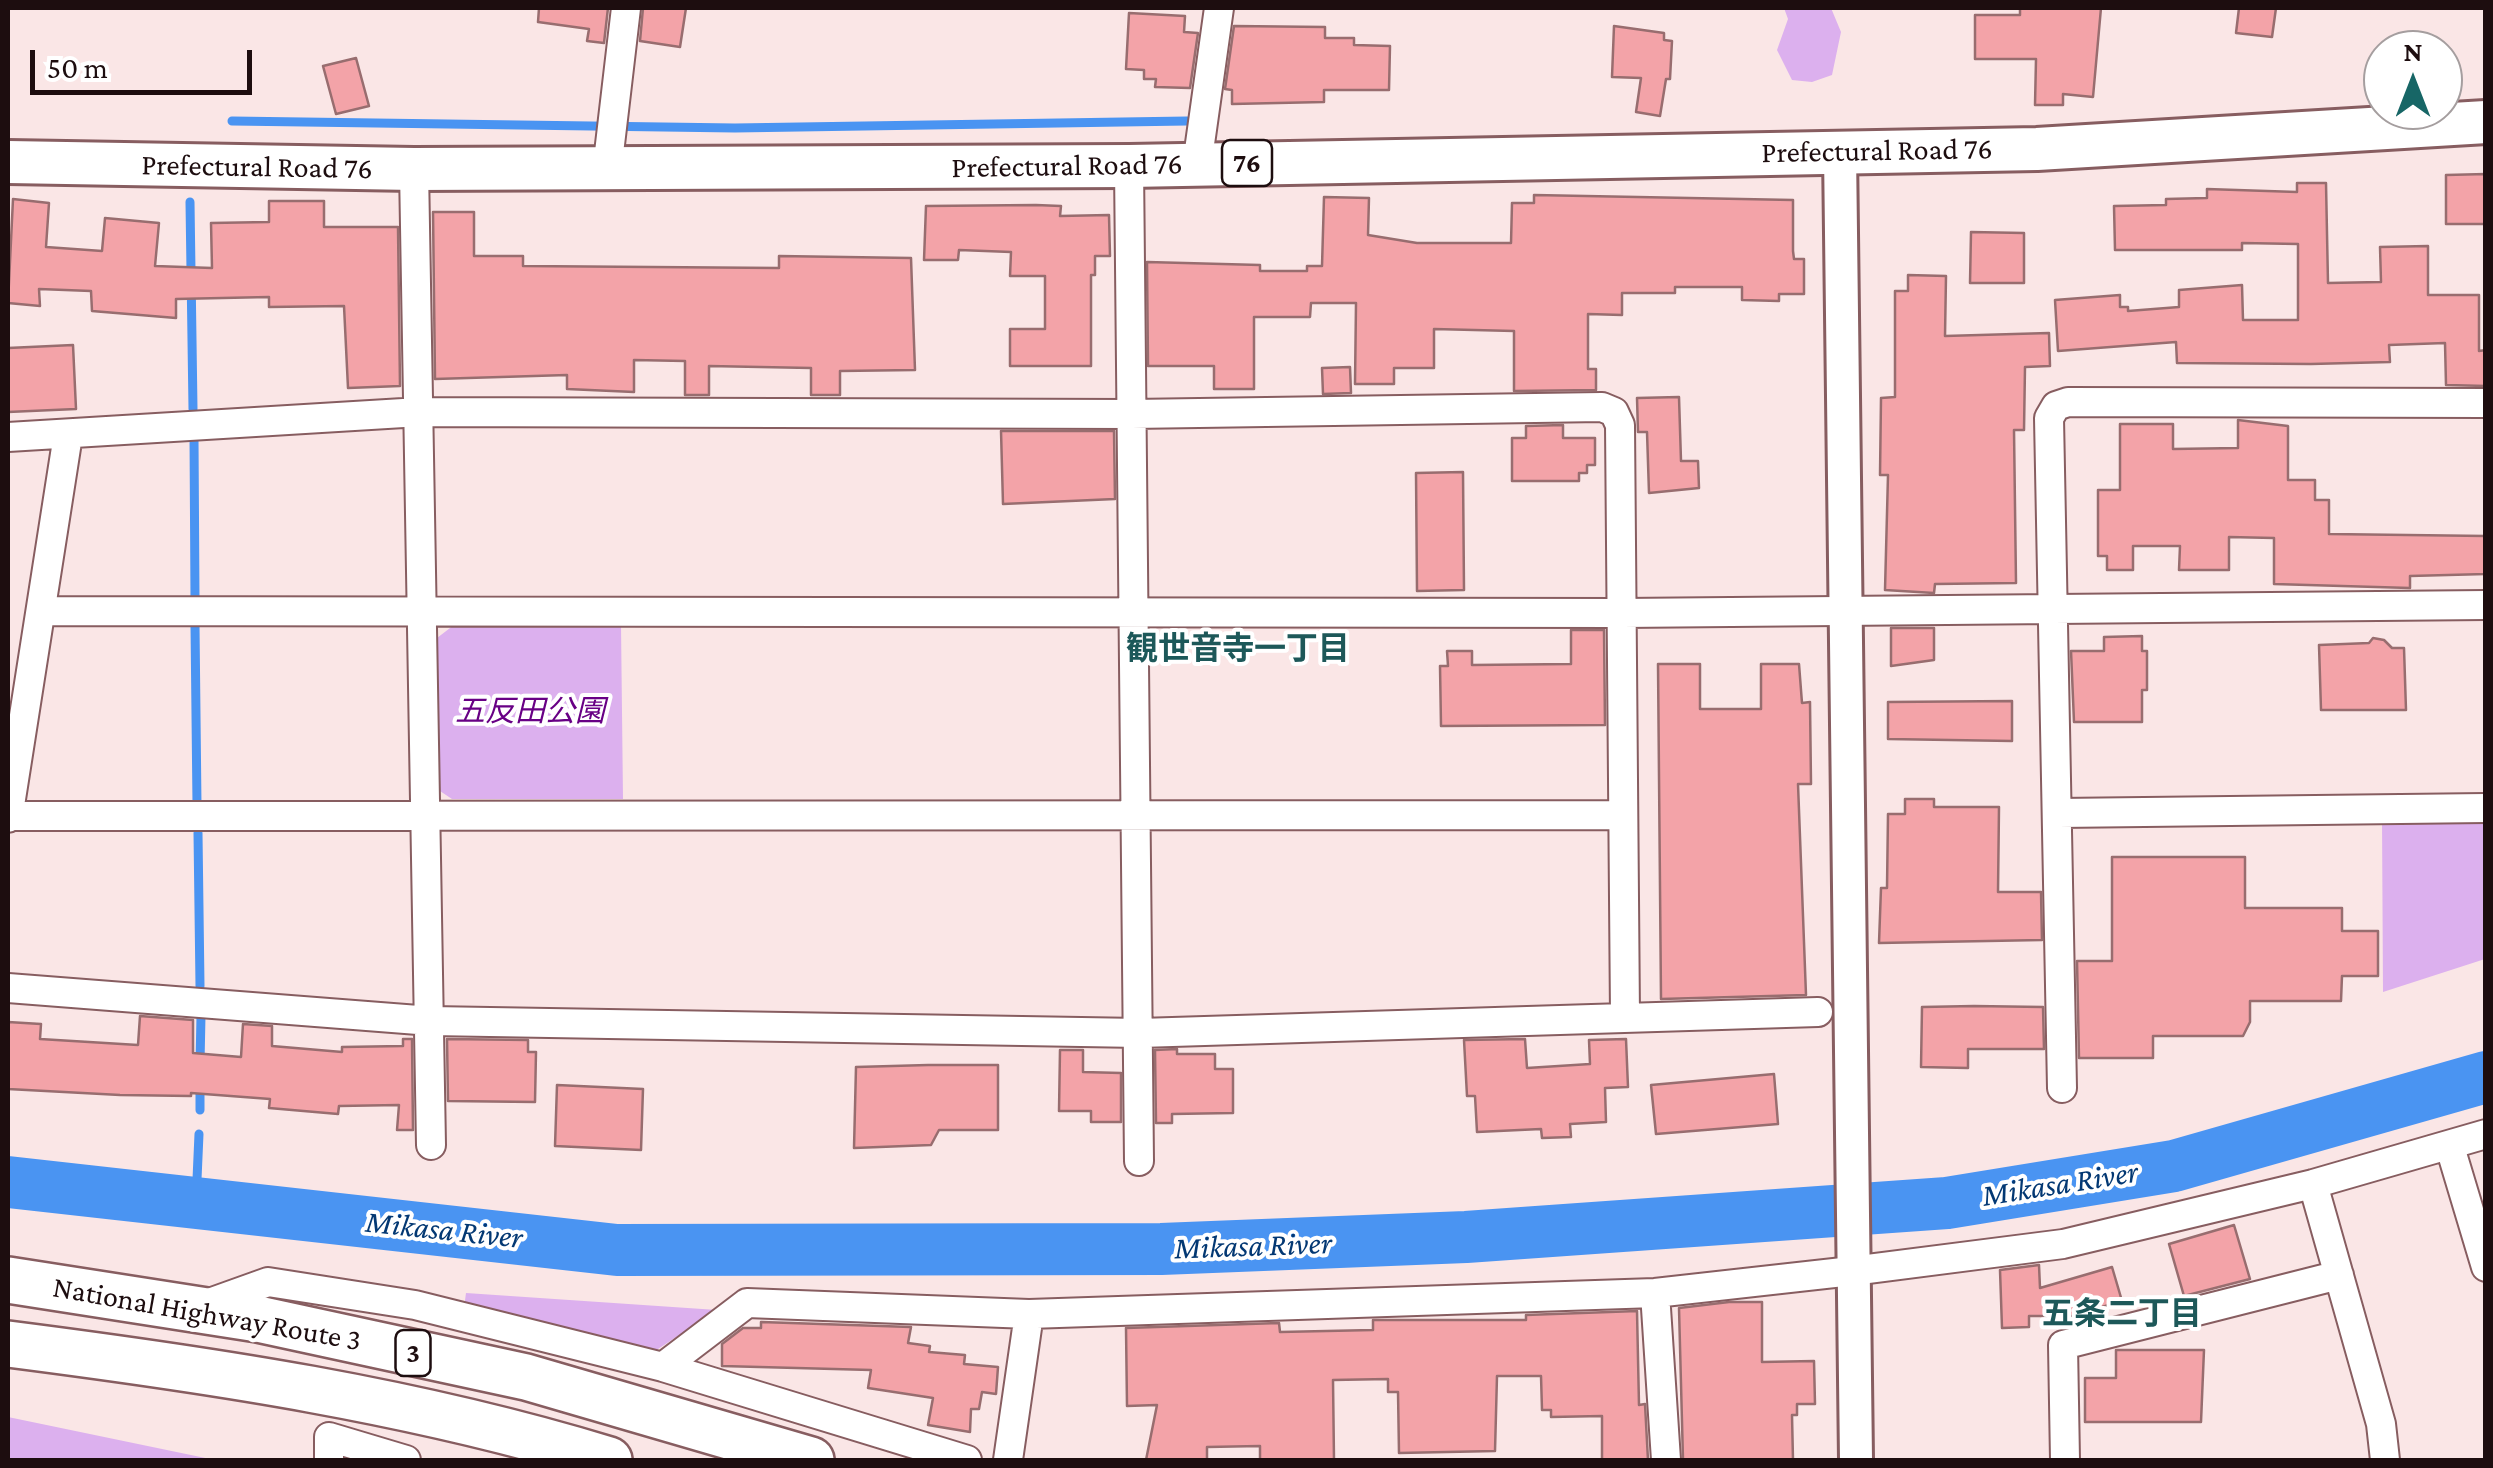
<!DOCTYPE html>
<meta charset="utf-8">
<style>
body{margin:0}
#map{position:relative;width:2493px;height:1468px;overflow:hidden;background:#fae6e6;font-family:"Crimson Pro",serif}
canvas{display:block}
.frame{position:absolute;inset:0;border:10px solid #1d0d0f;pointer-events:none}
.north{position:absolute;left:2363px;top:30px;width:100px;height:100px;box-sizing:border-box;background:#fff;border:2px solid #a59e9f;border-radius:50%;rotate:0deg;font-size:28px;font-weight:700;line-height:40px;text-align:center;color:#1d0d0f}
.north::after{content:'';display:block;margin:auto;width:35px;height:45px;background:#176666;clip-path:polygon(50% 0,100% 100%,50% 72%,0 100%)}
.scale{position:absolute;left:30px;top:50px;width:222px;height:45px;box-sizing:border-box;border:5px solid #1d0d0f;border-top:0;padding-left:12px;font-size:30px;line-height:35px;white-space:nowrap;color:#1d0d0f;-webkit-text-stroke:8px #fff;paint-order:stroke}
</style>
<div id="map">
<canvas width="2493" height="1468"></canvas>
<div class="frame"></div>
<div class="north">N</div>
<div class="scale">50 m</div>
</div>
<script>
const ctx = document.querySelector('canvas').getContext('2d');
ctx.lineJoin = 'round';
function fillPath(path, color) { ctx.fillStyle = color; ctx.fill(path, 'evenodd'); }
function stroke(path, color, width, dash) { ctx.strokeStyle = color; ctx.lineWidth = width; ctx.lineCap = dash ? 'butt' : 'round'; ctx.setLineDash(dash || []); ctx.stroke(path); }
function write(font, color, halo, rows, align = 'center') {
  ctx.font = font + ' "Crimson Pro","Noto Sans JP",serif'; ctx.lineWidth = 8; ctx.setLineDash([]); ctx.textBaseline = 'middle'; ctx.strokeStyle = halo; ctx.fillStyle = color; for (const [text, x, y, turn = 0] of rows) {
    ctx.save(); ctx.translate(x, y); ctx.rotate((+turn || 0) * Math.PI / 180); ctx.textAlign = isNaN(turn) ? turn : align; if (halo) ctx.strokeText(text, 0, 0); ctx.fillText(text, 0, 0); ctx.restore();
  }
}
fillPath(new Path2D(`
 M 1784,8 L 1831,8 L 1841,32 L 1832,75 L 1812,82 L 1792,80 L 1777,50 L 1788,19 Z
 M 454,625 L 621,625 L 623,799 L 452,799 L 437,789 L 437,638 Z
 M 2485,817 L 2485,959 L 2383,992 L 2382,819 Z
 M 466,1293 L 717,1310 L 655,1351 L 464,1308 Z
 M 8,1417 L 215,1460 L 8,1460 Z`), '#dcb0ee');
stroke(new Path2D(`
 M 232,121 L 735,128 L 1187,121
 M 190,202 L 193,409
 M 194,437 L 195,599
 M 195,625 L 197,805
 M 198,833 L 200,986
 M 200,1063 L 201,1016
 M 200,1110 L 200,1084
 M 196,1202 L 199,1134`), '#4a94f2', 9);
stroke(new Path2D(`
 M 8,1182 L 617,1250 L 1161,1249 L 1466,1237 L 1947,1203 L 2174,1166 L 2486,1077`), '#4a94f2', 52);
const building = new Path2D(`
 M 539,8 L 608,8 L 604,43 L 587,41 L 589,29 L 538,22 Z
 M 643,8 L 686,8 L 680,47 L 640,41 Z
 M 2020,8 L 2101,8 L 2093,97 L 2063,94 L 2063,105 L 2035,105 L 2036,59 L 1975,59 L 1975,15 L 2020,15 Z
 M 2239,8 L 2276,8 L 2272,37 L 2236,33 Z
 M 1129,13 L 1185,16 L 1184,32 L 1198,33 L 1190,88 L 1155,87 L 1156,79 L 1144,79 L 1144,70 L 1126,69 Z
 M 1234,26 L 1325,27 L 1325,38 L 1354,38 L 1354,45 L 1390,46 L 1389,90 L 1324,90 L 1324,102 L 1232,104 L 1232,90 L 1225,89 Z
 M 1614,26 L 1664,33 L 1664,40 L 1672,41 L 1670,79 L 1666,79 L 1660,116 L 1636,112 L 1641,78 L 1612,77 Z
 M 356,58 L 369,106 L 336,114 L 323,66 Z
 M 2486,174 L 2486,224 L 2446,224 L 2446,175 Z
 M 2297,183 L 2326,183 L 2328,283 L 2381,282 L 2380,247 L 2428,246 L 2428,295 L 2479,295 L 2479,351 L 2486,350 L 2486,386 L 2446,385 L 2445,343 L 2389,345 L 2390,362 L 2311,364 L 2177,363 L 2176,342 L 2058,351 L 2055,300 L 2120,295 L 2120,307 L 2128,307 L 2128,311 L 2179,307 L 2179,290 L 2242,285 L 2243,320 L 2298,320 L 2298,244 L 2242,243 L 2242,250 L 2115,250 L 2114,206 L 2166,205 L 2166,199 L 2207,198 L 2207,189 L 2297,192 Z
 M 1534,195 L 1793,200 L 1793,251 L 1794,259 L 1804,259 L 1804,294 L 1779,294 L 1779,301 L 1742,300 L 1742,287 L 1675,287 L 1675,293 L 1622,293 L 1622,315 L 1588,314 L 1588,369 L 1596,369 L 1596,390 L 1514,391 L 1514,331 L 1434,329 L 1434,368 L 1394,368 L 1394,384 L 1355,384 L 1356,303 L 1311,303 L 1310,317 L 1254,317 L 1254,389 L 1214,389 L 1214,366 L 1148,366 L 1147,262 L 1260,265 L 1260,271 L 1307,271 L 1307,266 L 1322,266 L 1324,197 L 1369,198 L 1368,235 L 1417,243 L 1511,243 L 1512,203 L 1534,203 Z
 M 13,199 L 49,203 L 46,247 L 102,251 L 105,218 L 159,223 L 155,266 L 212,268 L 211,223 L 269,222 L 269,201 L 324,201 L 324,227 L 398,227 L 400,386 L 348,388 L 344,306 L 269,307 L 269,297 L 176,299 L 176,318 L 92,311 L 91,291 L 39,289 L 40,306 L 8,303 Z
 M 1036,205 L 1061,206 L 1060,216 L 1109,215 L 1110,256 L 1095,256 L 1095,275 L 1091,275 L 1091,366 L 1010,366 L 1010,329 L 1045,329 L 1045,276 L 1010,276 L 1011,252 L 959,250 L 958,260 L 924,260 L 926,206 Z
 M 433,212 L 474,212 L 474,256 L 523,256 L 523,266 L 779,268 L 779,256 L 911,258 L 915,370 L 840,371 L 840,395 L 811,395 L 811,368 L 709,366 L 709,395 L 685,395 L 685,361 L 634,360 L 634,392 L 567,389 L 567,375 L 435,379 Z
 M 1971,232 L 2024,233 L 2024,283 L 1970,283 Z
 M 1908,275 L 1946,276 L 1945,336 L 2049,333 L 2050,366 L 2025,367 L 2024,430 L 2014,430 L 2016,583 L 1935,584 L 1934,593 L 1885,590 L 1888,475 L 1880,475 L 1881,398 L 1895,397 L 1895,291 L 1908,291 Z
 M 73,345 L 76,409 L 8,412 L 8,348 Z
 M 1350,367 L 1351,393 L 1323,394 L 1322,368 Z
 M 1679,397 L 1681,461 L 1698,461 L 1699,488 L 1649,493 L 1647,432 L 1638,432 L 1637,398 Z
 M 2238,420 L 2288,426 L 2288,480 L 2315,480 L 2315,500 L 2329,500 L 2329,534 L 2486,536 L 2486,574 L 2410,576 L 2410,588 L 2274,584 L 2274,538 L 2229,537 L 2229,570 L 2179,570 L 2180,546 L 2133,546 L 2133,570 L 2107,570 L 2107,556 L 2098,556 L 2098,490 L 2120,490 L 2120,424 L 2173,424 L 2173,449 L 2238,448 Z
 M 1563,425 L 1563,438 L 1595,438 L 1595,465 L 1587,465 L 1587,473 L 1579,473 L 1579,481 L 1512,481 L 1512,438 L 1526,438 L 1526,426 Z
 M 1001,431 L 1114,431 L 1115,499 L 1003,504 Z
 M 1463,472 L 1464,590 L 1417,591 L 1416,473 Z
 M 1891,628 L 1934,628 L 1934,660 L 1891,666 Z
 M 1571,630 L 1604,630 L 1605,725 L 1441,726 L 1440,666 L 1448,666 L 1447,651 L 1472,651 L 1472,665 L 1571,664 Z
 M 2142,636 L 2142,651 L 2147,651 L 2147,690 L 2142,690 L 2142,722 L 2074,722 L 2071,651 L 2104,651 L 2104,637 Z
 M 2373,638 L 2384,640 L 2392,648 L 2404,648 L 2406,710 L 2321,710 L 2319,645 L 2369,643 Z
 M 1658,664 L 1700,664 L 1700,709 L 1761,709 L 1761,664 L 1799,664 L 1802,703 L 1810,702 L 1811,784 L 1798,784 L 1806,995 L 1661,999 Z
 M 2012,701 L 2012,741 L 1888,739 L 1888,702 Z
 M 1905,799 L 1934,799 L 1934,807 L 1999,807 L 1998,892 L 2041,892 L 2042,940 L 1879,943 L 1881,888 L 1887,888 L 1888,814 L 1905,814 Z
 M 2112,857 L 2245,857 L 2245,908 L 2342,908 L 2342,931 L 2378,931 L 2378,976 L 2342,976 L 2341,1001 L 2250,1001 L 2250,1022 L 2243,1036 L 2153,1036 L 2153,1058 L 2079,1058 L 2077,961 L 2112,961 Z
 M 1974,1006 L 2043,1007 L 2044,1049 L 1968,1049 L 1968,1068 L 1921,1067 L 1922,1007 Z
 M 140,1016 L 193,1020 L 193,1053 L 241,1057 L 243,1024 L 272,1026 L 272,1046 L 342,1052 L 342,1047 L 403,1046 L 403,1039 L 412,1039 L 413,1130 L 397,1130 L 399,1105 L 339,1106 L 338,1114 L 269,1108 L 270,1099 L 191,1093 L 191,1096 L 120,1095 L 8,1089 L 8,1022 L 41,1024 L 40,1039 L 138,1045 Z
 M 447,1039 L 528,1040 L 528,1052 L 536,1052 L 535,1102 L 448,1101 Z
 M 1525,1039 L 1527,1068 L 1590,1064 L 1589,1040 L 1626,1039 L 1628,1087 L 1605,1088 L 1606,1122 L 1570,1124 L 1571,1137 L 1542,1138 L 1541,1129 L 1477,1132 L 1475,1096 L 1467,1096 L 1464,1040 Z
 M 1177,1049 L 1177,1054 L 1215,1054 L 1215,1069 L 1233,1069 L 1233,1113 L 1172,1114 L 1172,1123 L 1156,1123 L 1155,1050 Z
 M 1060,1050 L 1083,1050 L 1083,1072 L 1121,1073 L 1121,1122 L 1091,1122 L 1091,1111 L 1059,1111 Z
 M 928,1065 L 998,1065 L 998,1130 L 939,1130 L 931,1145 L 854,1148 L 856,1067 Z
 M 1774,1074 L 1778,1124 L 1656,1134 L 1651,1085 Z
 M 557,1085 L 643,1089 L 641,1150 L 555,1146 Z
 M 2234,1225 L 2250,1279 L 2184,1296 L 2169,1244 Z
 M 2039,1265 L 2040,1288 L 2112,1267 L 2122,1301 L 2072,1316 L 2029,1316 L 2029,1327 L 2002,1328 L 2000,1270 Z
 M 1729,1302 L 1762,1302 L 1762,1362 L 1814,1361 L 1815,1404 L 1797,1404 L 1797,1415 L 1792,1415 L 1793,1460 L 1683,1460 L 1679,1308 Z
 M 1637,1311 L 1639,1405 L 1645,1404 L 1648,1460 L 1602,1460 L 1602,1416 L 1551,1417 L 1551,1410 L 1542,1410 L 1541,1376 L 1497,1376 L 1495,1451 L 1399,1453 L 1398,1392 L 1388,1392 L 1388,1379 L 1333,1380 L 1334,1460 L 1260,1460 L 1260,1446 L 1207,1447 L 1207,1460 L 1146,1460 L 1157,1405 L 1127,1406 L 1126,1328 L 1279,1323 L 1280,1332 L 1373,1330 L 1373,1320 L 1526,1320 L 1526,1315 Z
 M 761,1322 L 911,1327 L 908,1343 L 930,1346 L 929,1352 L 965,1355 L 964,1364 L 998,1367 L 996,1394 L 982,1392 L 979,1409 L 971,1409 L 970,1432 L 928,1425 L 933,1398 L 868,1388 L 871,1370 L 722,1366 L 722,1344 L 743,1328 L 761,1328 Z
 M 2116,1350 L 2204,1350 L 2201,1422 L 2085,1422 L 2085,1378 L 2116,1378 Z`);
fillPath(building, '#f3a3a8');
stroke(building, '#986d6f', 2.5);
const minor = new Path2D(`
 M 1197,165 L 1219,8
 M 1129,166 L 1139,1161
 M 414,169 L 431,1145
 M 607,170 L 626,8
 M 8,437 L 420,412 L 1132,414 L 1602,407 L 1614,412 L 1620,425 L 1625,1016
 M 41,611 L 1623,613 L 2486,605
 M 2059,813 L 2486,808
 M 8,816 L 1623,815
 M 8,818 L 68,435
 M 8,988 L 431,1021 L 1140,1033 L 1818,1012
 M 2062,1088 L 2049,418 L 2056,406 L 2068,402 L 2486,403
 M 2450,1147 L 2486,1267
 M 2313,1184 L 2381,1424 L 2385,1460
 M 1655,1293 L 1666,1460
 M 201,1306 L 268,1282 L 415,1305 L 663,1367 L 967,1460
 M 663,1367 L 747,1303 L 1029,1314 L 1655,1293 L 1852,1271 L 2063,1244 L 2313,1184 L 2486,1134
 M 329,1460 L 329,1437 L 406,1460
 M 1008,1460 L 1029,1314
 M 2065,1460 L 2063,1345 L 2339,1275`);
const tertiary = new Path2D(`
 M 1840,151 L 1856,1460`);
const primary = new Path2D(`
 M 8,162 L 414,169 L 1129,166 L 2037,149 L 2486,122`);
const trunk = new Path2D(`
 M 8,1280 L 258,1319 L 526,1377 L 811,1460
 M 8,1344 C 211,1370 413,1400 609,1460`);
stroke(minor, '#875d60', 32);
stroke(tertiary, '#875d60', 38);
stroke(primary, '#875d60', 48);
stroke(trunk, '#875d60', 50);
stroke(minor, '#fff', 28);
stroke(tertiary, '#fff', 32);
stroke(primary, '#fff', 42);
stroke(trunk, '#fff', 45);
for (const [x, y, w] of [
 [1247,163,50],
 [413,1353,35]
]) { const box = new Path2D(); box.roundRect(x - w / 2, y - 23, w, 46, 8); ctx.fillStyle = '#fff'; ctx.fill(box); stroke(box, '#1d0d0f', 2.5); }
write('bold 28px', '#1d0d0f', null, [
 ["76",1247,163],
 ["3",413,1353]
]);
write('30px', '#1d0d0f', '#fff', [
 ["Prefectural Road 76",1877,151,-1],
 ["Prefectural Road 76",1067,166,-1],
 ["Prefectural Road 76",257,167,1],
 ["National Highway Route 3",207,1314,10]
]);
write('italic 30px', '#680085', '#fff', [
 ["五反田公園",530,712]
]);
write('bold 32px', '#1d5859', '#fff', [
 ["観世音寺一丁目",1238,649],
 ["五条二丁目",2122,1314]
]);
write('italic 32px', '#033873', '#fff', [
 ["Mikasa River",2060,1184,-9],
 ["Mikasa River",444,1230,6],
 ["Mikasa River",1253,1246,-2]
]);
</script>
